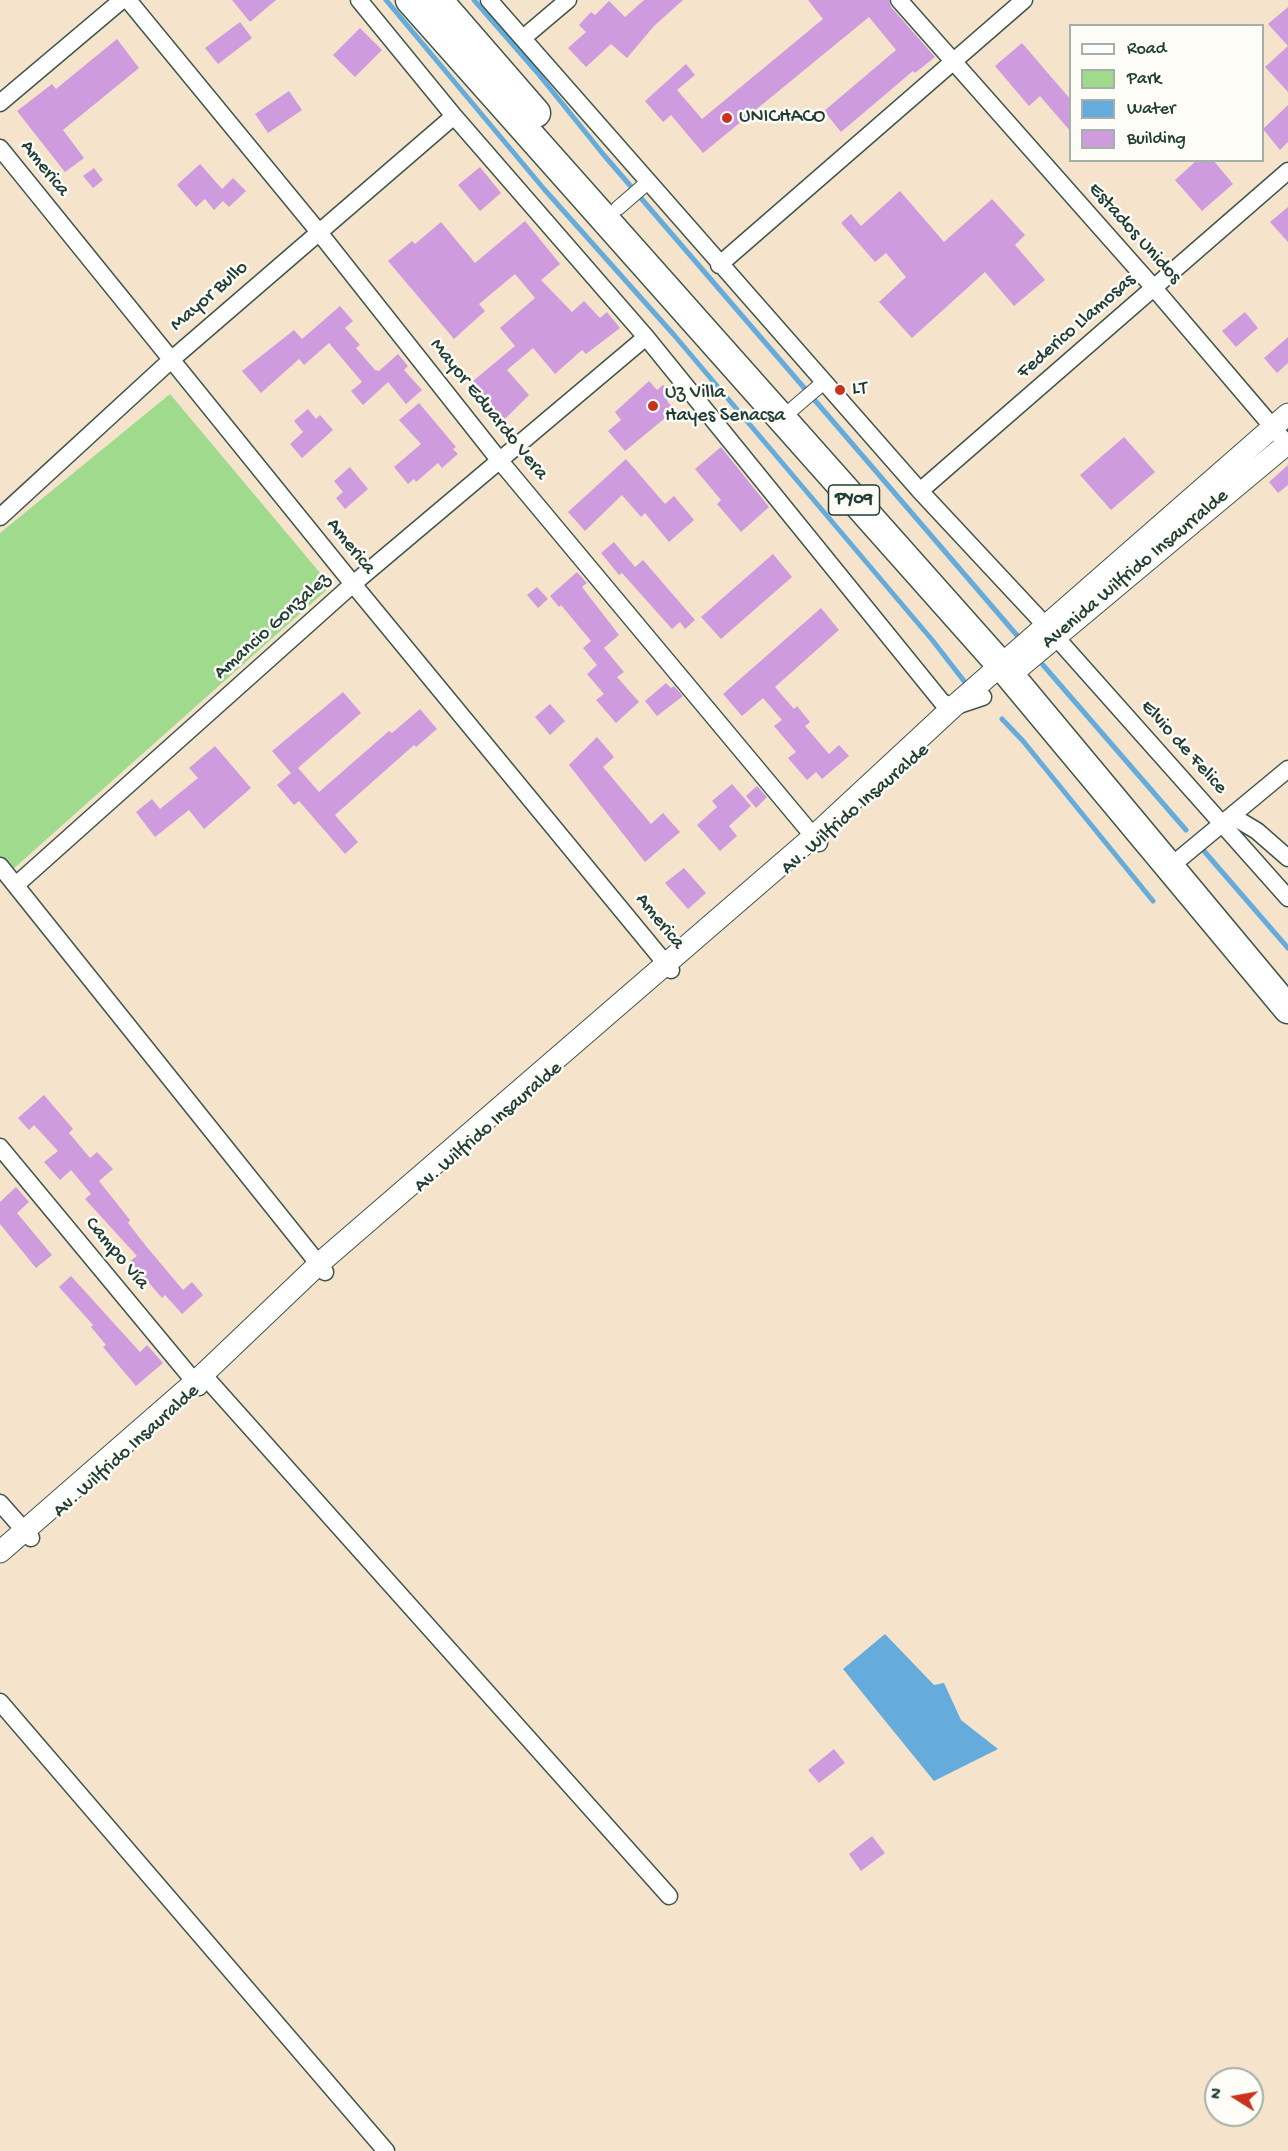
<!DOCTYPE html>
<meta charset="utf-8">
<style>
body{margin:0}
#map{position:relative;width:1288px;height:2151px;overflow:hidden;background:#f5e4cb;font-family:"Gochi Hand",sans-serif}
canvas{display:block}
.legend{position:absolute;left:1069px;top:24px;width:195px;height:138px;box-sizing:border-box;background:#fdfcf7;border:2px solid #a4b0a9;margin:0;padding:8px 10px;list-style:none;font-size:18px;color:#1f3d34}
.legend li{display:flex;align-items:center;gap:12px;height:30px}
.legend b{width:30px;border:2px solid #a4b0a9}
.north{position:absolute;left:1204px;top:2067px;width:60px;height:60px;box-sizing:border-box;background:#fdfcf7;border:2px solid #a4b0a9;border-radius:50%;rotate:281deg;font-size:16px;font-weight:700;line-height:24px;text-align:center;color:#1f3d34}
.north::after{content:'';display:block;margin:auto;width:21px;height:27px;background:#c8321e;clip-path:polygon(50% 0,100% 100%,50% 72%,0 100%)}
</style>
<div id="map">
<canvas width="1288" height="2151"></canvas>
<ul class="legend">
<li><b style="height:8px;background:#fff"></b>Road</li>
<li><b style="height:16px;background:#a0da8d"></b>Park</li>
<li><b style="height:16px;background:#65abdb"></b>Water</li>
<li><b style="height:16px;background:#ce9bdf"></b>Building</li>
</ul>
<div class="north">N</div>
</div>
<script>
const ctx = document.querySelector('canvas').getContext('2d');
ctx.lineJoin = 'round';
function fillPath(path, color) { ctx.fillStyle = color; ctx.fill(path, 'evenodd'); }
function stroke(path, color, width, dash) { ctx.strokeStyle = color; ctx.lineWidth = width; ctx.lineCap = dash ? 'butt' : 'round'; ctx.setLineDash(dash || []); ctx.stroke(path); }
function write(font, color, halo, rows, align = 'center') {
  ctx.font = font + ' "Gochi Hand",sans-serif'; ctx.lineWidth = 5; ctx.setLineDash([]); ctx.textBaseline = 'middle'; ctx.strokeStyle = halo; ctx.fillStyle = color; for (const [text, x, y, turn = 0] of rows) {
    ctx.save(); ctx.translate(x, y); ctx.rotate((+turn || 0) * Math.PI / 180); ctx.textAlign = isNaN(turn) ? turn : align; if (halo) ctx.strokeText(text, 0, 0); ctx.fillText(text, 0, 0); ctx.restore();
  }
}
fillPath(new Path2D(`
 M 170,394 L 331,586 L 12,870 L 0,856 L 0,533 Z`), '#a0da8d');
fillPath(new Path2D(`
 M 885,1634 L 934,1685 L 944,1683 L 961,1720 L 998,1749 L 934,1781 L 843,1669 Z`), '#65abdb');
stroke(new Path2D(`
 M 386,0 L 544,189 L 674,335 L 933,641 L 964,681
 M 474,0 L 536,71 L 603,154 L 1021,640
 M 1043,665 L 1186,830
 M 1002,719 L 1023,741 L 1153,901
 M 1204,851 L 1288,948`), '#65abdb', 5);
fillPath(new Path2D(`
 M 232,0 L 276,0 L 250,22 Z
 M 644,0 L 683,0 L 654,26 L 627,58 L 611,44 L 586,67 L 568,48 L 586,32 L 579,25 L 591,12 L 595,15 L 609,1 L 625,17 Z
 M 808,0 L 889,0 L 891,7 L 935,57 L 915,73 L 913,71 L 841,132 L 824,111 L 896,50 L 869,17 L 703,153 L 671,115 L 663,122 L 645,101 L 686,64 L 695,75 L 677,90 L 702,119 L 823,19 Z
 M 1288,7 L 1288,46 L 1268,24 Z
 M 240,22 L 252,38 L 218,64 L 205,48 Z
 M 360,28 L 382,50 L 355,77 L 333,55 Z
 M 117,39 L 139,68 L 63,130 L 84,158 L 65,172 L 17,111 L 52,84 L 56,89 Z
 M 1022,43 L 1071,100 L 1071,132 L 1040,96 L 1029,106 L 995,66 Z
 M 1288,46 L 1288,92 L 1265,67 Z
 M 289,91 L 302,110 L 268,133 L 255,114 Z
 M 1288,105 L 1288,142 L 1280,150 L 1263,129 Z
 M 1197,160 L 1213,160 L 1233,184 L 1202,211 L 1175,180 Z
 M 200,164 L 222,189 L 233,178 L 246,191 L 229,207 L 223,201 L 214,210 L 205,199 L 196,207 L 177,185 Z
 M 480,167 L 501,193 L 480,211 L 458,185 Z
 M 94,168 L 103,180 L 93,188 L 83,176 Z
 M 900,191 L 944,242 L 992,199 L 1025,235 L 1015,245 L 1045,280 L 1014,306 L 985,272 L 912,338 L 879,302 L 906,277 L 886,253 L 875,262 L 841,223 L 851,214 L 861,226 Z
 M 1288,207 L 1288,242 L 1270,222 Z
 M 525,221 L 560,264 L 541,280 L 572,312 L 584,301 L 600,318 L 607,312 L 620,328 L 586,354 L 582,350 L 555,374 L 533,348 L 507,370 L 529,395 L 503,421 L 481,396 L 484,393 L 473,381 L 515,346 L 500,328 L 535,298 L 515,274 L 479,304 L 485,311 L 454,339 L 388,261 L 412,241 L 415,244 L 441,222 L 475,263 Z
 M 340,306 L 353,321 L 345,328 L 360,345 L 356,348 L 375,370 L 379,371 L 398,354 L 408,366 L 404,370 L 422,390 L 406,404 L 388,382 L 363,405 L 351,391 L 362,382 L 329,343 L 304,365 L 299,359 L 261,393 L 242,371 L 294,330 L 302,339 Z
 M 1245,312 L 1258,328 L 1236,347 L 1222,331 Z
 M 1288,337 L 1288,363 L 1277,373 L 1264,358 Z
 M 649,381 L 657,390 L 663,385 L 673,396 L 667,401 L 675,410 L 625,451 L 608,431 L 621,420 L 615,412 Z
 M 419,403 L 456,447 L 453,449 L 458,454 L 442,468 L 438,463 L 416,482 L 414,479 L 408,484 L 394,467 L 421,444 L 399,420 Z
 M 308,409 L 316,419 L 320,415 L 333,430 L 302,458 L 290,444 L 303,432 L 294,421 Z
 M 1124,437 L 1155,472 L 1111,510 L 1080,475 Z
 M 721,447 L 769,507 L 741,532 L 717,504 L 721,500 L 695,469 Z
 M 626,459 L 665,504 L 674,496 L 694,520 L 669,542 L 645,513 L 641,517 L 622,495 L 585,531 L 568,512 Z
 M 1288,465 L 1288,485 L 1278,493 L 1269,482 Z
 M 350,467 L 368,489 L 345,509 L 336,498 L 343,492 L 334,481 Z
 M 614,542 L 635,567 L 643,560 L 695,620 L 685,629 L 680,622 L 672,629 L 622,573 L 619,575 L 601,553 Z
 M 773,554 L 792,577 L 721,639 L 701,617 Z
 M 577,572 L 587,583 L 582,587 L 619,635 L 604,648 L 624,672 L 617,677 L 639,702 L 616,723 L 596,700 L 604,694 L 587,674 L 597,665 L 583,648 L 591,641 L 561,605 L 559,607 L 550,596 Z
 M 537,587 L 548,599 L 538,608 L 527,595 Z
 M 821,608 L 839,630 L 775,687 L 794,709 L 797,706 L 810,722 L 805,726 L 829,754 L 839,745 L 849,756 L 822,779 L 816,772 L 807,780 L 788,758 L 796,752 L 774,726 L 782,720 L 763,698 L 742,716 L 723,694 Z
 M 666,683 L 671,688 L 674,686 L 683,696 L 657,716 L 645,701 Z
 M 343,692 L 361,713 L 298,768 L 319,792 L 389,731 L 392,733 L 420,709 L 437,729 L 416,747 L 414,745 L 335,815 L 358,842 L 345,854 L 299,801 L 294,805 L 277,785 L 291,773 L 272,751 Z
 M 550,704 L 565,721 L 550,735 L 535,717 Z
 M 597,737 L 614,757 L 603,767 L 651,824 L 663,813 L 680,832 L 645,862 L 569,765 Z
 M 215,746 L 251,788 L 204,829 L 189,810 L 155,837 L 136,812 L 152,799 L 160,809 L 198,778 L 189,768 Z
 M 732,784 L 751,806 L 729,826 L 737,836 L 720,851 L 697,825 L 717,807 L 712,801 Z
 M 757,786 L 767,797 L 756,808 L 746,796 Z
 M 684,868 L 706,893 L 688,909 L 665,883 Z
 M 44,1095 L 73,1129 L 69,1133 L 90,1158 L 97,1152 L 113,1169 L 99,1181 L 130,1220 L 128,1223 L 146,1246 L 183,1290 L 192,1282 L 203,1295 L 182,1314 L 165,1295 L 162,1298 L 130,1261 L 137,1256 L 85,1199 L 91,1194 L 71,1170 L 60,1180 L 44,1162 L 58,1151 L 34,1125 L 29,1130 L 18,1118 Z
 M 16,1187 L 29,1202 L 17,1213 L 52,1255 L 36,1268 L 0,1224 L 0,1202 Z
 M 71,1276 L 140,1352 L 147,1345 L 163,1363 L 136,1386 L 103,1347 L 106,1345 L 91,1327 L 93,1325 L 59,1287 Z
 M 834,1749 L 845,1763 L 819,1783 L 808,1770 Z
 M 872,1836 L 885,1853 L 861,1871 L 849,1854 Z`), '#ce9bdf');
const pedestrian = new Path2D(`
 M 618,208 L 648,182
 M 789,412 L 824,382`);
const minor = new Path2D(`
 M 128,0 L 318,231 L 500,461 L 819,843
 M 359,0 L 454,116 L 646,337 L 942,702 L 953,707 L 983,697
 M 489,0 L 920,491 L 1046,626 L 1288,898
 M 899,0 L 1154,288 L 1288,445
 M 523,38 L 568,0
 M 0,103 L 122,0
 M 0,148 L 353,584 L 671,970
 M 719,265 L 1024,0
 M 920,491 L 1288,171
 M 0,517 L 171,360 L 454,116
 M 1232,816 L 1257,831 L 1288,858
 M 1177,861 L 1288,769
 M 0,866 L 325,1272
 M 16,885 L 353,584 L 646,337
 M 0,1147 L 199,1387
 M 208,1380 L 669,1896
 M 0,1503 L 31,1538
 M 0,1702 L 386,2151`);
const tertiary = new Path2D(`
 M 1020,667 L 1288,443
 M 0,1552 L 195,1382 L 321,1262 L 814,836 L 953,707 L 1288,414`);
const trunk = new Path2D(`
 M 410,0 L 1007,672 L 1288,1009
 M 438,0 L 536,113`);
stroke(pedestrian, '#3f564b', 16);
stroke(minor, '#3f564b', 19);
stroke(tertiary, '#3f564b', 23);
stroke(trunk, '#3f564b', 31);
stroke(pedestrian, '#fff', 14);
stroke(minor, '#fff', 16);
stroke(tertiary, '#fff', 21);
stroke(trunk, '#fff', 28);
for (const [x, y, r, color] of [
 [727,118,6,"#c8321e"],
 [840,390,6,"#c8321e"],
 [653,406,6,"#c8321e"]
]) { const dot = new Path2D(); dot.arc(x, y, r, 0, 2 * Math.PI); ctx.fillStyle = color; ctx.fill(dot); stroke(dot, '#fdfcf7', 2); }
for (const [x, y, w] of [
 [854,500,51]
]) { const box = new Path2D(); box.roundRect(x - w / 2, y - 15, w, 30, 4.5); ctx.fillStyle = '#fdfcf7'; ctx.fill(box); stroke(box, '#1f3d34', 1.5); }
write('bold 18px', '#1f3d34', null, [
 ["PY09",854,500]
]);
write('20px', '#1f3d34', '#fdfcf7', [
 ["UNICHACO",739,118],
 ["LT",852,390],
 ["Uz Villa",665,394],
 ["Hayes Senacsa",665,417]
], 'left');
write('20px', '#1f3d34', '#fdfcf7', [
 ["America",44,169,51],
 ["Estados Unidos",1134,234,48],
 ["Mayor Bullo",210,297,-41],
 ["Federico Llamosas",1077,327,-41],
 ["Mayor Eduardo Vera",488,410,51],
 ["America",350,547,51],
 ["Avenida Wilfrido Insaurralde",1136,570,-40],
 ["Amancio Gonzalez",273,627,-42],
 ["Elvio de Felice",1183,748,48],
 ["Av. Wilfrido Insauralde",856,810,-41],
 ["America",659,922,51],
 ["Av. Wilfrido Insauralde",489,1128,-41],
 ["Campo Vía",116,1254,50],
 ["Av. Wilfrido Insauralde",127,1452,-42]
]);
</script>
